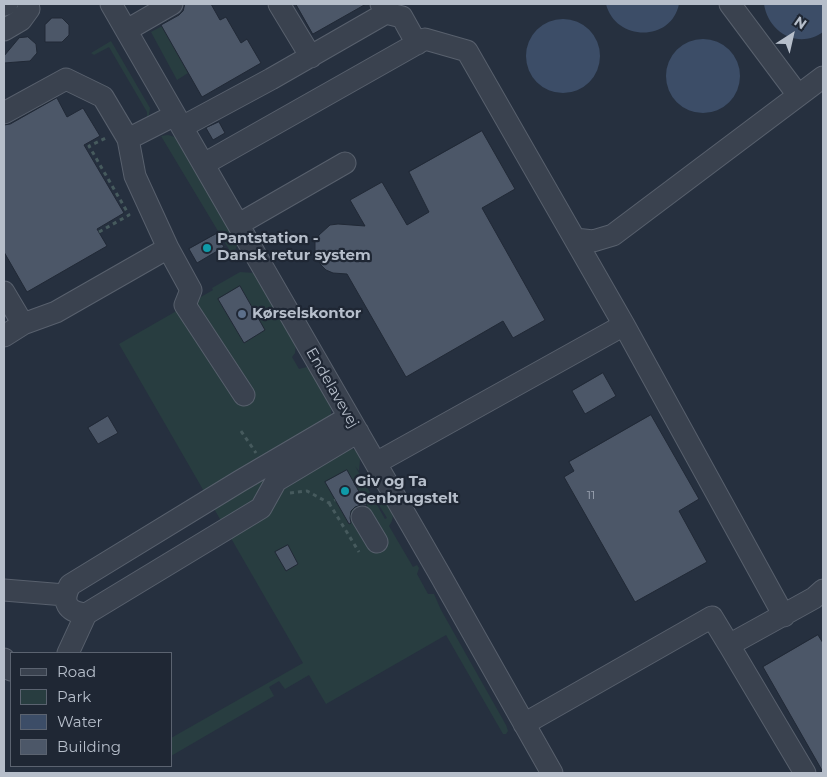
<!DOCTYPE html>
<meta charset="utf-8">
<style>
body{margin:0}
#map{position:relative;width:827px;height:777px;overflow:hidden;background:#26303f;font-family:Montserrat,sans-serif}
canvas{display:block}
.frame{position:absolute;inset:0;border:5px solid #b6beca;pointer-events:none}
.legend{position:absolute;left:10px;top:652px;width:162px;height:115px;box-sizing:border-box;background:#1f2734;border:1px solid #5b6370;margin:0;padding:6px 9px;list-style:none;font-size:15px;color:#b6beca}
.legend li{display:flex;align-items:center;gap:10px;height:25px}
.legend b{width:25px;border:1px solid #5b6370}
.north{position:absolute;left:767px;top:10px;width:50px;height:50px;-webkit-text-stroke:4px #1f2734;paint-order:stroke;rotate:35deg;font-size:14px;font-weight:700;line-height:20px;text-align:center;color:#b6beca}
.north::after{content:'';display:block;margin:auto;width:18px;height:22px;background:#b6beca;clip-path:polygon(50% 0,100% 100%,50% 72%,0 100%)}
</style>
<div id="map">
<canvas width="827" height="777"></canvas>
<div class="frame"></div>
<ul class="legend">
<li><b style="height:6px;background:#3a424f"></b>Road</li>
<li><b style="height:14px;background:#283d40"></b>Park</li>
<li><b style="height:14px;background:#3c4d67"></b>Water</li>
<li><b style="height:14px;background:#4c5768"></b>Building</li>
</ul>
<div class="north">N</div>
</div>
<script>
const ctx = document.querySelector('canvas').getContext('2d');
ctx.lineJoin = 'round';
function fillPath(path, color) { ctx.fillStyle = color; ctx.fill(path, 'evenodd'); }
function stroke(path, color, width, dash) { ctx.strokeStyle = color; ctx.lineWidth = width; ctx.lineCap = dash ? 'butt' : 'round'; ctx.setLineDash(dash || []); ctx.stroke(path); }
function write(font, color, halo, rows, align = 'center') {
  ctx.font = font + ' Montserrat,sans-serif'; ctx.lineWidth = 4.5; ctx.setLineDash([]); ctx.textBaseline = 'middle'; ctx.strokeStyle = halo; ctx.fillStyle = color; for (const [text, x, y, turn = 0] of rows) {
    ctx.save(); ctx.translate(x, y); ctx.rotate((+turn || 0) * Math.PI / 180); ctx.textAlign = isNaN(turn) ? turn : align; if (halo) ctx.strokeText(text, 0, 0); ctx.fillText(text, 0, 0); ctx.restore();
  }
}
fillPath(new Path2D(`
 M 162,26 L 188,73 L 177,80 L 151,32 Z
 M 111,41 L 150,108 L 149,115 L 147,117 L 147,112 L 109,47 L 94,55 L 91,53 Z
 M 168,135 L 175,137 L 180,142 L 238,243 L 233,256 L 161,136 Z
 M 240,272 L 255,273 L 296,344 L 295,353 L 292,357 L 299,369 L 307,367 L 310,370 L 331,407 L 331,416 L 350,448 L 357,451 L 360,459 L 359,471 L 355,466 L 385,519 L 387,518 L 374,497 C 385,502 400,512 389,526 L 413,567 L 417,565 L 419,568 L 417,574 L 428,594 L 434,594 L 441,610 L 506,725 L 508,731 L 506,734 L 503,734 L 446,635 L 326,704 L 309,675 L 285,689 L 279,681 L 269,687 L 274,696 L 171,756 L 171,738 L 303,663 L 119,344 L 213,290 L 212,288 Z`), '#283d40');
fillPath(new Path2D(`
 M 606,4 L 679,4 C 671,43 615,41 606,4 Z
 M 764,4 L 823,4 L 823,32 C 798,50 768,32 764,4 Z
 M526 56a37 37 0 1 1 74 0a37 37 0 1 1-74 0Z
 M666 76a37 37 0 1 1 74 0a37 37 0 1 1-74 0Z`), '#3c4d67');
const building = new Path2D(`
 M 185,4 L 211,4 L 220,20 L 226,17 L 241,43 L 247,39 L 261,63 L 202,97 L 161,25 L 179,15 L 183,11 Z
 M 296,4 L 366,4 L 313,34 Z
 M 52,18 L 62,18 L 69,25 L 69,35 L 62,42 L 45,42 L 45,25 Z
 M 28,37 L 36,44 L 37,53 L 30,61 L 4,63 L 4,56 L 19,38 Z
 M 57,98 L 67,117 L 83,108 L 100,136 L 84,145 L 124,213 L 97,229 L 107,246 L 27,292 L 4,252 L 4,125 L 10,124 Z
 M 219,122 L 225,133 L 213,140 L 206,128 Z
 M 482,131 L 515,189 L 482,208 L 545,320 L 513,338 L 503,321 L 406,377 L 347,274 L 333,273 L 326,270 L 320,264 L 315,250 L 315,242 L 319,235 L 330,225 L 338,224 L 365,226 L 350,200 L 382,182 L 407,225 L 429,212 L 409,172 Z
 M 216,234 L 224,247 L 197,263 L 189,249 Z
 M 240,286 L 265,330 L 244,343 L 218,299 Z
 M 603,373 L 616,396 L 585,414 L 572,391 Z
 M 651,415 L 699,499 L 679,511 L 707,562 L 635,602 L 564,477 L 574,471 L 569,462 Z
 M 108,416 L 118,433 L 98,444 L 88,428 Z
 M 347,470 L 367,506 L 361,505 L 355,507 L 351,511 L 350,518 L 351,523 L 349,524 L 325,482 Z
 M 288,545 L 298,564 L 286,571 L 275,552 Z
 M 818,635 L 823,643 L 823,772 L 763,667 Z`);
fillPath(building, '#4c5768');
stroke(building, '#212936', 1);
const minor = new Path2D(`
 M 111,4 L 439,573 L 552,773
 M 279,4 L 311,57
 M 730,4 L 798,95
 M 4,5 L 7,4
 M 386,13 L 402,17 L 417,44
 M 4,30 L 21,20 L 29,9 L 28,4
 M 127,30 L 172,4
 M 4,113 L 66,79 L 103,97 L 128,139 L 175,115
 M 182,127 L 271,79 L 386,13 L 381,4
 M 128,139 L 135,176 L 168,248 L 191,290 L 185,305 L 244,395
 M 204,164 L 425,39 L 467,51 L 624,325 L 784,616
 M 239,224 L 345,163
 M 575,239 L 593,241 L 613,235 L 823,77
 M 4,292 L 23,324
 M 4,336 L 23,324 L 56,312 L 168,248
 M 349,417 L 240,481 L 70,585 C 61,602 67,612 86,614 L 261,508 L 276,481 L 358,432
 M 376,463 L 624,325
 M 362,517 L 377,542
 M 4,590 L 65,595
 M 68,653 L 86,614
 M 4,659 L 11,670
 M 524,724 L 712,617 L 729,645
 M 805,773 L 729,645 L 814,598 L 823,590`);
stroke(minor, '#58606d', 23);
stroke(new Path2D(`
 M 99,232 L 129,215 L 89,146 L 108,137
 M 241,431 L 256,453
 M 290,493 L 307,491 L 329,503 L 335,500
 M 329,503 L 359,552`), '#465a5d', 3, [4, 4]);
stroke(minor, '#3a424f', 21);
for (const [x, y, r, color] of [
 [207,248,5,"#0f9aa8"],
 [242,314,5,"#5c6f8a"],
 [345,491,5,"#0f9aa8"]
]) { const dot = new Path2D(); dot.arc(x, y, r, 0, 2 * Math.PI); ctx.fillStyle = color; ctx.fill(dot); stroke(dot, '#1f2734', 2); }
write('12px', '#9ca4b2', null, [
 ["11",591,495]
]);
write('bold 15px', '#b6beca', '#1f2734', [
 ["Pantstation -",217,239],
 ["Dansk retur system",217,256],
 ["Kørselskontor",252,314],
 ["Giv og Ta",355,482],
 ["Genbrugstelt",355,499]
], 'left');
write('15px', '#b6beca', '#1f2734', [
 ["Endelavevej",332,388,60]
]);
</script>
